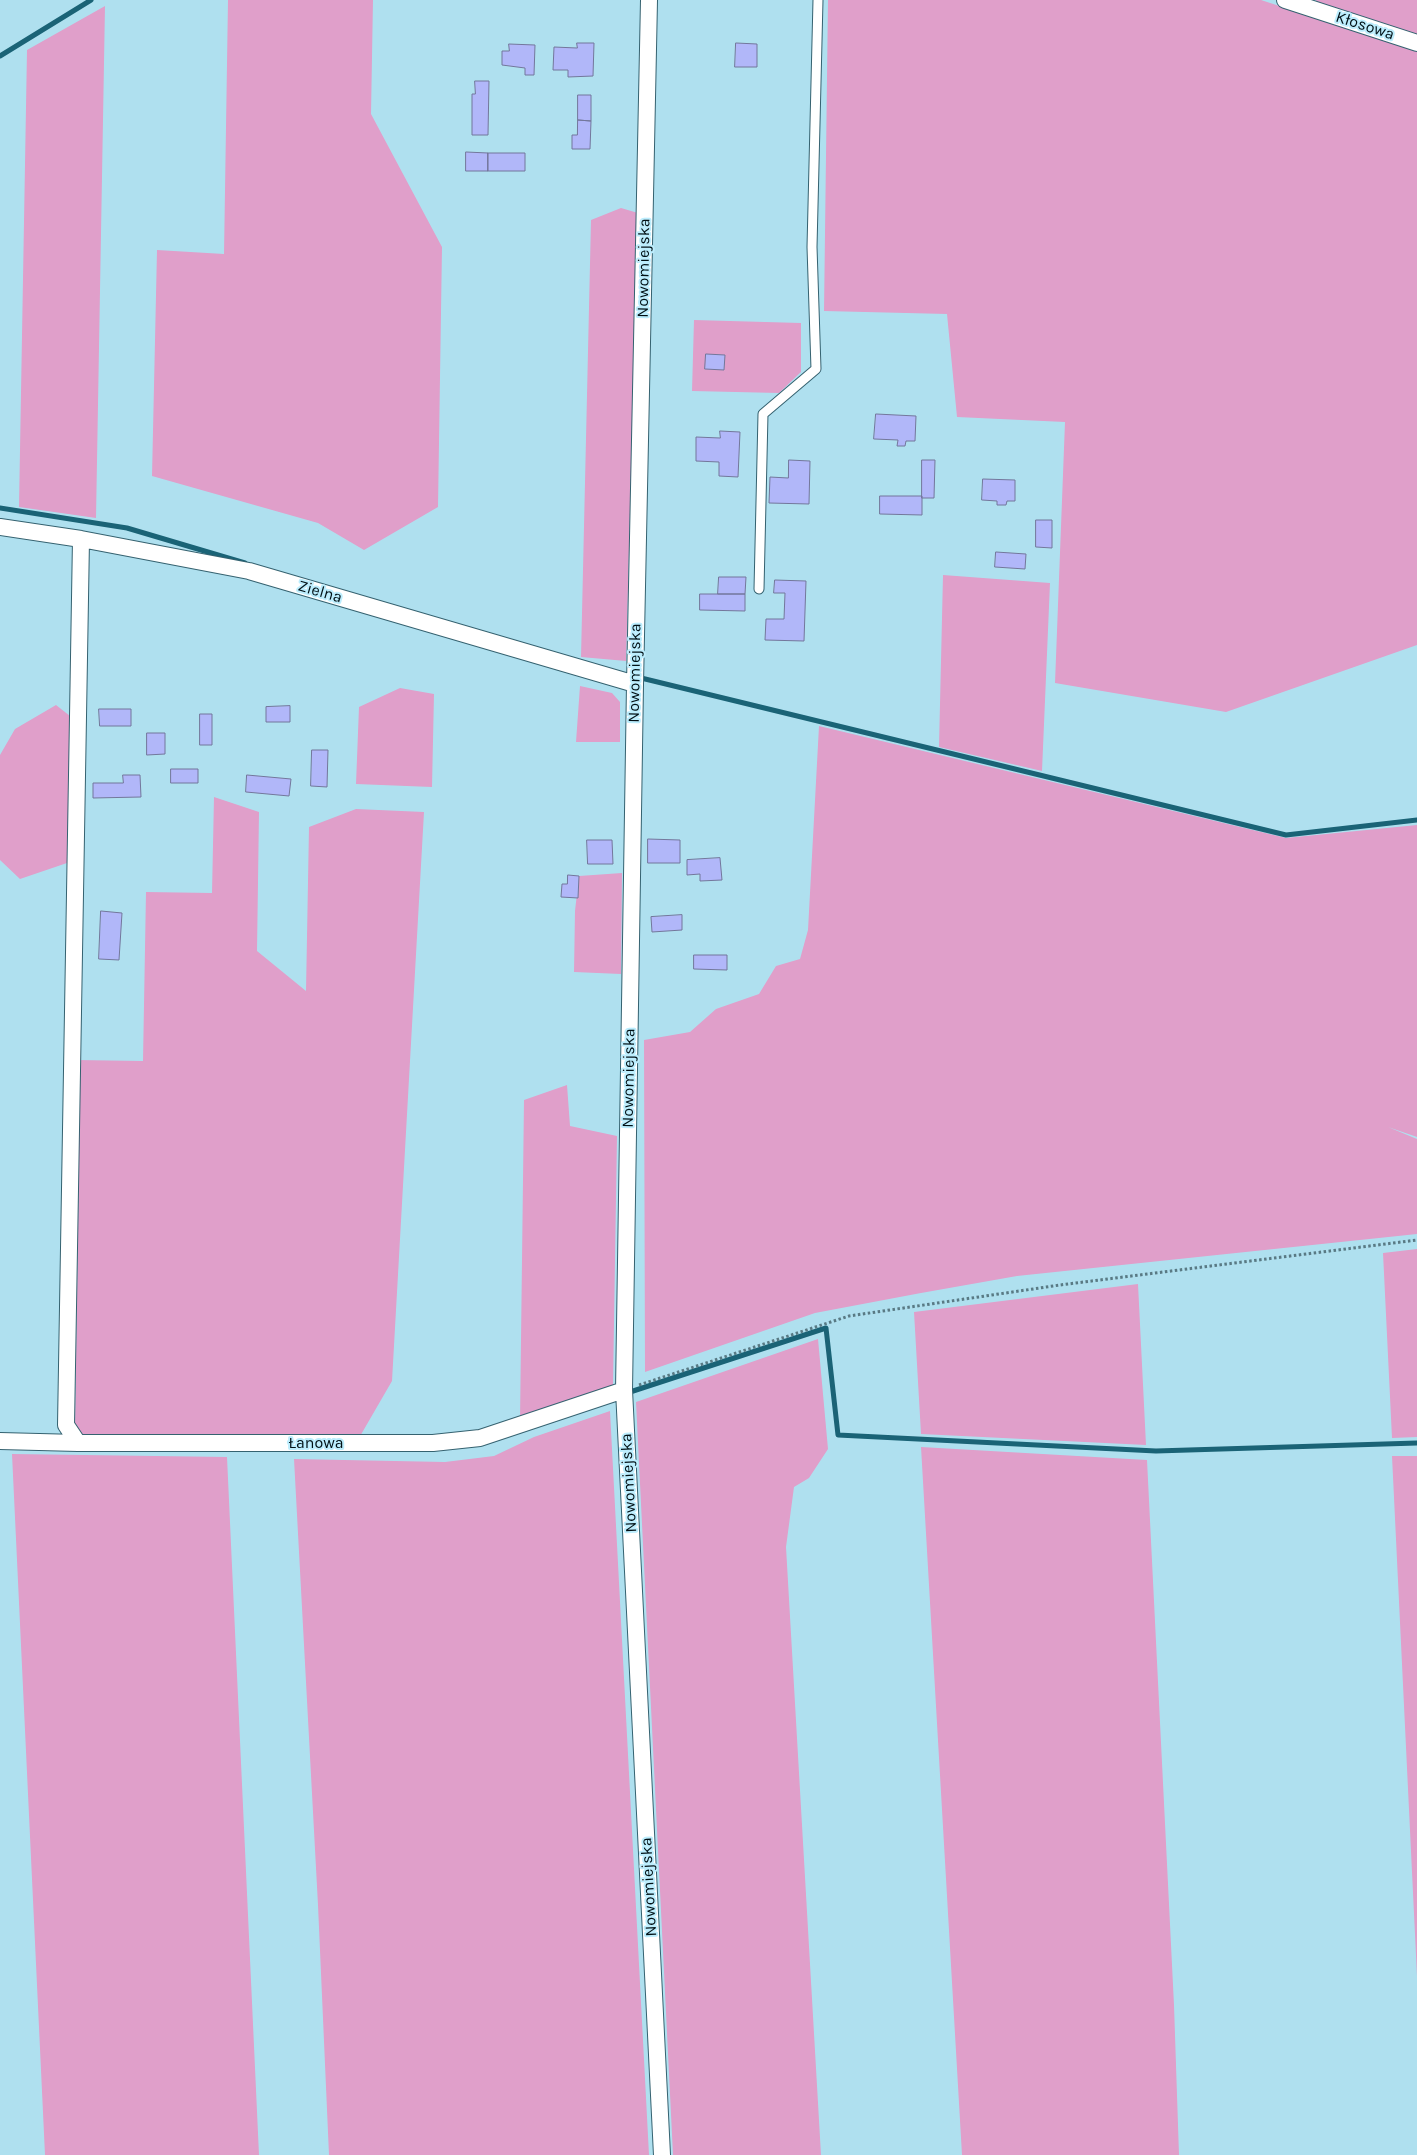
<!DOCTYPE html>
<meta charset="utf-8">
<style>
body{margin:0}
canvas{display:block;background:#afe0ef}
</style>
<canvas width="1417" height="2155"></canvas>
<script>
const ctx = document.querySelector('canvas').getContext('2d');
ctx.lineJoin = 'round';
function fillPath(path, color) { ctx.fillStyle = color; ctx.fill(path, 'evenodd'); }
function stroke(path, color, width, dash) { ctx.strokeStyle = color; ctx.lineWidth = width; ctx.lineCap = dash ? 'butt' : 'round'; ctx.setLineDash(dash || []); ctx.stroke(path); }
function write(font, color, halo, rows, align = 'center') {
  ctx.font = font + ' Karla,sans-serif'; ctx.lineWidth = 4; ctx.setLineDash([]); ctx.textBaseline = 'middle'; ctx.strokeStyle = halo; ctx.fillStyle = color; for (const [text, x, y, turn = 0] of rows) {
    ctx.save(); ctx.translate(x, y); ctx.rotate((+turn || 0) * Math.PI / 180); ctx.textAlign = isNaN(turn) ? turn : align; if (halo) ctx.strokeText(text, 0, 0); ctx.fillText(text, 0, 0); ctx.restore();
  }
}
fillPath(new Path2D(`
 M 228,0 L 373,0 L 371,114 L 442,247 L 438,507 L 364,550 L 318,523 L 152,476 L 157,250 L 224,254 Z
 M 828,0 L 1261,0 L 1417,51 L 1417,645 L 1226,712 L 1055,683 L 1065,422 L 957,417 L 947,314 L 824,311 Z
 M 1316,0 L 1417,0 L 1417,38 L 1317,3 Z
 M 105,6 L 96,518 L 19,507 L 27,50 Z
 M 621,208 L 638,213 L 626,661 L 581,657 L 591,220 Z
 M 694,320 L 801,323 L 801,372 L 779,393 L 692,391 Z
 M 943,575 L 1050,583 L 1042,771 L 939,747 Z
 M 580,686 L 612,693 L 620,702 L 620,742 L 576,742 Z
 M 400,688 L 434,694 L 432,787 L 356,784 L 359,707 Z
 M 56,705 L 70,716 L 67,863 L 20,879 L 0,860 L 0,755 L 15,729 Z
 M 819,726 L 1286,838 L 1417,825 L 1417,1137 L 1388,1127 L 1417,1139 L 1417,1234 L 1017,1276 L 921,1293 L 815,1313 L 645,1372 L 644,1040 L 690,1032 L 716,1009 L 759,994 L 776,966 L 800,959 L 808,930 Z
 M 214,797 L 259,812 L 257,951 L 306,991 L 309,827 L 356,809 L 424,812 L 392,1381 L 359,1438 L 82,1438 L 75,1427 L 79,1165 L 76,1060 L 143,1061 L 146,892 L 212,893 Z
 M 622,873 L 621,974 L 574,972 L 575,911 L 579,876 Z
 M 567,1085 L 570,1126 L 617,1136 L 613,1385 L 520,1420 L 524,1100 Z
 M 1417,1249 L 1417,1437 L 1392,1438 L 1383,1253 Z
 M 1138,1284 L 1146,1445 L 921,1434 L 914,1312 Z
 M 818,1339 L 828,1449 L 809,1478 L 794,1487 L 786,1547 L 821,2155 L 673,2155 L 636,1402 Z
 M 610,1411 L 649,2155 L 329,2155 L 318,1905 L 294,1459 L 445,1462 L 494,1456 L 534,1437 Z
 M 921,1447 L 1147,1460 L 1174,2005 L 1179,2155 L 962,2155 Z
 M 12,1454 L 227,1457 L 259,2155 L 45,2155 Z
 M 1392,1456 L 1417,1456 L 1417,1976 Z`), '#e09fca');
stroke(new Path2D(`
 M 0,56 L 91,0
 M 0,508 L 127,528 L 245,563
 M 637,677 L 1286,835 L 1417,820
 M 627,1393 L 826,1328 L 838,1435 L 1156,1451 L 1417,1443`), '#1a6376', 5);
const building = new Path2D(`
 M 577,43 L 594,43 L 593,76 L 568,77 L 568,70 L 553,70 L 554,47 L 577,48 Z
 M 736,43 L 757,44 L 757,67 L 735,67 Z
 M 509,44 L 535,45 L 534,75 L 525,75 L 525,68 L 502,65 L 502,51 L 509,51 Z
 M 475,81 L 489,81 L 488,135 L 472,135 L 472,94 L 475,94 Z
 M 578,95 L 591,95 L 591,121 L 578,120 Z
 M 578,120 L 591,121 L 590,149 L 572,149 L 572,135 L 577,135 Z
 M 466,152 L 488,153 L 488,171 L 466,171 Z
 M 488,153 L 525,153 L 525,171 L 488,171 Z
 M 706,354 L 725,355 L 724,370 L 705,369 Z
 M 876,414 L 916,416 L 915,441 L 906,441 L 905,446 L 897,446 L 898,440 L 874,439 Z
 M 720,431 L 740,432 L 738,477 L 719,476 L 719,462 L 696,461 L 696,437 L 720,438 Z
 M 789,460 L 810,461 L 809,504 L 769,503 L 770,477 L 788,478 Z
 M 922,460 L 935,460 L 934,498 L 922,498 Z
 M 983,479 L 1015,480 L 1015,501 L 1007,501 L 1006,505 L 997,505 L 997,501 L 982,500 Z
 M 880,496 L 922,496 L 922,515 L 880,514 Z
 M 1036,520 L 1052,520 L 1052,548 L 1036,547 Z
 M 996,552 L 1026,554 L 1025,569 L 995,567 Z
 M 719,577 L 746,577 L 745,594 L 718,594 Z
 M 775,580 L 806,581 L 804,641 L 765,640 L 766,619 L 784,619 L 785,593 L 774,593 Z
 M 700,594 L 745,594 L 745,611 L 700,610 Z
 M 290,706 L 290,722 L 266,722 L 266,707 Z
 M 99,709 L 131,709 L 131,726 L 100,726 Z
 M 200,714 L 212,714 L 212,745 L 200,745 Z
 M 147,733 L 165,733 L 165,754 L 147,755 Z
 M 312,750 L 328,750 L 327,787 L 311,786 Z
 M 171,769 L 198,769 L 198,783 L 171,783 Z
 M 123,775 L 140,775 L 141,797 L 93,798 L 93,783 L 123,783 Z
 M 247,775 L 291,779 L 289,796 L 246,792 Z
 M 648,839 L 680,840 L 680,863 L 648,863 Z
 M 587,840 L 612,840 L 613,864 L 588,864 Z
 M 720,858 L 722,880 L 700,881 L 700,874 L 687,875 L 687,860 Z
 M 568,875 L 579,876 L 578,898 L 561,897 L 562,884 L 567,884 Z
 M 101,911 L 122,913 L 119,960 L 99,959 Z
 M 682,915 L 682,930 L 652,932 L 651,917 Z
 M 694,955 L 727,955 L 727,970 L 694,969 Z`);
fillPath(building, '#b1b7f9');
stroke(building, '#73779b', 1);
const service = new Path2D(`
 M 759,589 L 763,414 L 816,369 L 812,247 L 818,0`);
const minor = new Path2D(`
 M 649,0 L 635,684 L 624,1390 L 662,2155
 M 1285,0 L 1417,43
 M 0,527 L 81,539 L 249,571 L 635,684
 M 0,1441 L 78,1443 L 433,1443 L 480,1438 L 624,1390
 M 78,1443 L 66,1425 L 81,539`);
stroke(service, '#356270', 11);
stroke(minor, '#356270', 18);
stroke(new Path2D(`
 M 639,1385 L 849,1316 L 1060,1285 L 1417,1240`), '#597a84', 3, [2.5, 2.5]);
stroke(service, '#fff', 9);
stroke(minor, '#fff', 16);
write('16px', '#011015', '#bcedfd', [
 ["Kłosowa",1365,26,18],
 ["Nowomiejska",644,268,-89],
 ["Zielna",320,592,16],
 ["Nowomiejska",635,673,-89],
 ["Nowomiejska",629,1078,-89],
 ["Łanowa",316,1443],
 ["Nowomiejska",629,1483,-93],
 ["Nowomiejska",649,1887,-93]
]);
</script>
